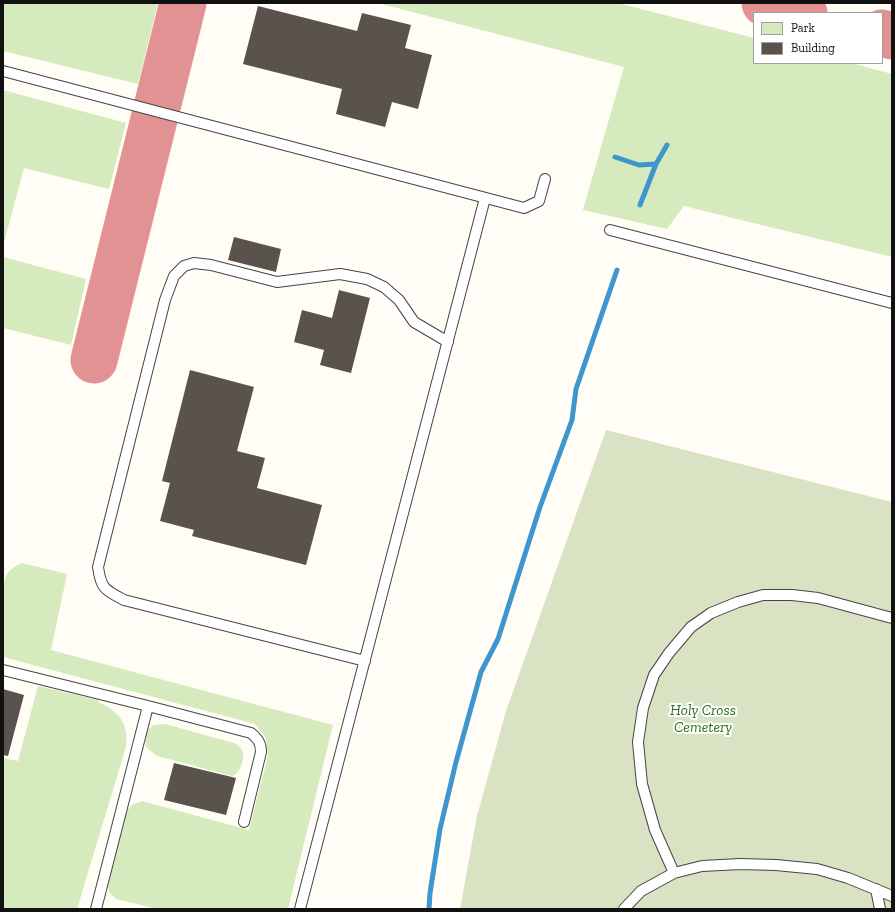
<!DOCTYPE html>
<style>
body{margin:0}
#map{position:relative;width:895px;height:912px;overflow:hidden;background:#fffdf5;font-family:"Zilla Slab",serif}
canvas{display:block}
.frame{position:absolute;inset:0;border:4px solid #111;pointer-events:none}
.legend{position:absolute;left:753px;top:12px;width:130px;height:52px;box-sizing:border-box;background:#fff;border:1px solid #a0a0a0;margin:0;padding:5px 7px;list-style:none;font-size:12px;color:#111}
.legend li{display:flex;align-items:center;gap:8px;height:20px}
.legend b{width:20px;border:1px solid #a0a0a0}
</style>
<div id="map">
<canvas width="895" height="912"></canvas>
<div class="frame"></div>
<ul class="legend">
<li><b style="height:11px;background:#d5ebbd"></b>Park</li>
<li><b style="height:11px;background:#5a524d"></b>Building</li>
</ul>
</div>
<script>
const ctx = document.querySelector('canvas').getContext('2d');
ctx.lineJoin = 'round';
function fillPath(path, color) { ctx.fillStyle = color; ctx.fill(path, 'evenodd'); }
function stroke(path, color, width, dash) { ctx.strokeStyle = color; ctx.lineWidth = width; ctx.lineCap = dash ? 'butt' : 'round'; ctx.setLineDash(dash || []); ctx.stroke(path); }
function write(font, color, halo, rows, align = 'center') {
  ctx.font = font + ' "Zilla Slab",serif'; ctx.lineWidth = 4; ctx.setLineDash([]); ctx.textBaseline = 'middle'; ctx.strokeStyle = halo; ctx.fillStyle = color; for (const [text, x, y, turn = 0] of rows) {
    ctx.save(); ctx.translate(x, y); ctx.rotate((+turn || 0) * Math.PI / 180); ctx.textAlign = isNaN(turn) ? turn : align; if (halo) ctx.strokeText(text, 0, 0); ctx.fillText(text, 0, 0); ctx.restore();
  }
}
fillPath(new Path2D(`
 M 3,3 L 158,3 L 138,84 L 3,51 Z
 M 378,3 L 618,3 L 754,38 L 754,63 L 851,63 L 892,74 L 892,257 L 684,206 L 667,229 L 583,210 L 624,67 Z
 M 3,90 L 126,123 L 109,189 L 24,168 L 3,246 Z
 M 3,257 L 86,279 L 71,345 L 3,328 Z
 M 22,563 L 67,574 L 51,650 L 333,725 L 288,909 L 157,909 L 116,899 L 110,893 L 107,885 L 126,812 L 132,805 L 142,801 L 249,830 L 268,756 L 266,738 L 255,724 L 3,657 C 3,640 0,587 7,574 C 11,568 16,566 22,563 Z
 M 38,686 L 98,700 L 98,702 C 119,711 129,724 126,747 L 77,909 L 3,909 L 3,758 L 18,761 Z
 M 165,724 L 234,743 C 238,745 242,748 243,753 C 244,760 240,774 232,776 L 157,756 L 146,747 L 145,734 L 153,725 Z`), '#d5ebbd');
fillPath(new Path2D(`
 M 606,430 L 892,502 L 892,909 L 460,909 L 477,816 L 506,711 Z`), '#d9e3c4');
stroke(new Path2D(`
 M 615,157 L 639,165 L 656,164
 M 640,205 L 656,164 L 667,145
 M 429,909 L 430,893 L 440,829 L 456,762 L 481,672 L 498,639 L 540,507 L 572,420 L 576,389 L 617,270`), '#3f96cf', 5);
stroke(new Path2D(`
 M 765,3 L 804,13
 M 882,33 L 892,36
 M 94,360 L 183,3`), '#e29292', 47);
fillPath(new Path2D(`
 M 258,6 L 357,31 L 362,13 L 411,25 L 405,48 L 432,55 L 418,109 L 392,102 L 385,127 L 336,114 L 342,89 L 243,64 Z
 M 234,237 L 281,249 L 276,272 L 228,260 Z
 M 339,290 L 370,298 L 351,373 L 320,365 L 324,350 L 294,342 L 302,310 L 332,318 Z
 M 190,370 L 254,387 L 237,451 L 265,458 L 257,488 L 322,505 L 306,565 L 192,536 L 194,530 L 160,521 L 170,483 L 162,481 Z
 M 3,689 L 24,695 L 8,756 L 3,755 Z
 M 174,763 L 236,778 L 226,815 L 164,800 Z`), '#5a524d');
const lane = new Path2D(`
 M 3,71 L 524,208 L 539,201 L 545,179
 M 610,230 L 892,303
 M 365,661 L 124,600 C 105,590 101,589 98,567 L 165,300 L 174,276 L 184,266 L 194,263 L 211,265 L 277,282 L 340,274 L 367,279 L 384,287 L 399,300 L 414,322 L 448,342
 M 3,670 L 148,706 L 251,733 C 258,739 261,743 261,752 L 244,822
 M 674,873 L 655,830 L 642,784 L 638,742 L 643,708 L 654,675 L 669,653 L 691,627 L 711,613 L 738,602 L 763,595 L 792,595 L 818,598 L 892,618
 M 876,889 L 880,909
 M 96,909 L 148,706
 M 300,909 L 485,198
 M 624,909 L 641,891 L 674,873 L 702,866 L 740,864 L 776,865 L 817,869 L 848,878 L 892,896`);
stroke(lane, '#444', 12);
stroke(lane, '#fff', 10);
write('italic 15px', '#2f6b1f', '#fff', [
 ["Holy Cross",703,711],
 ["Cemetery",703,728]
]);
</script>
